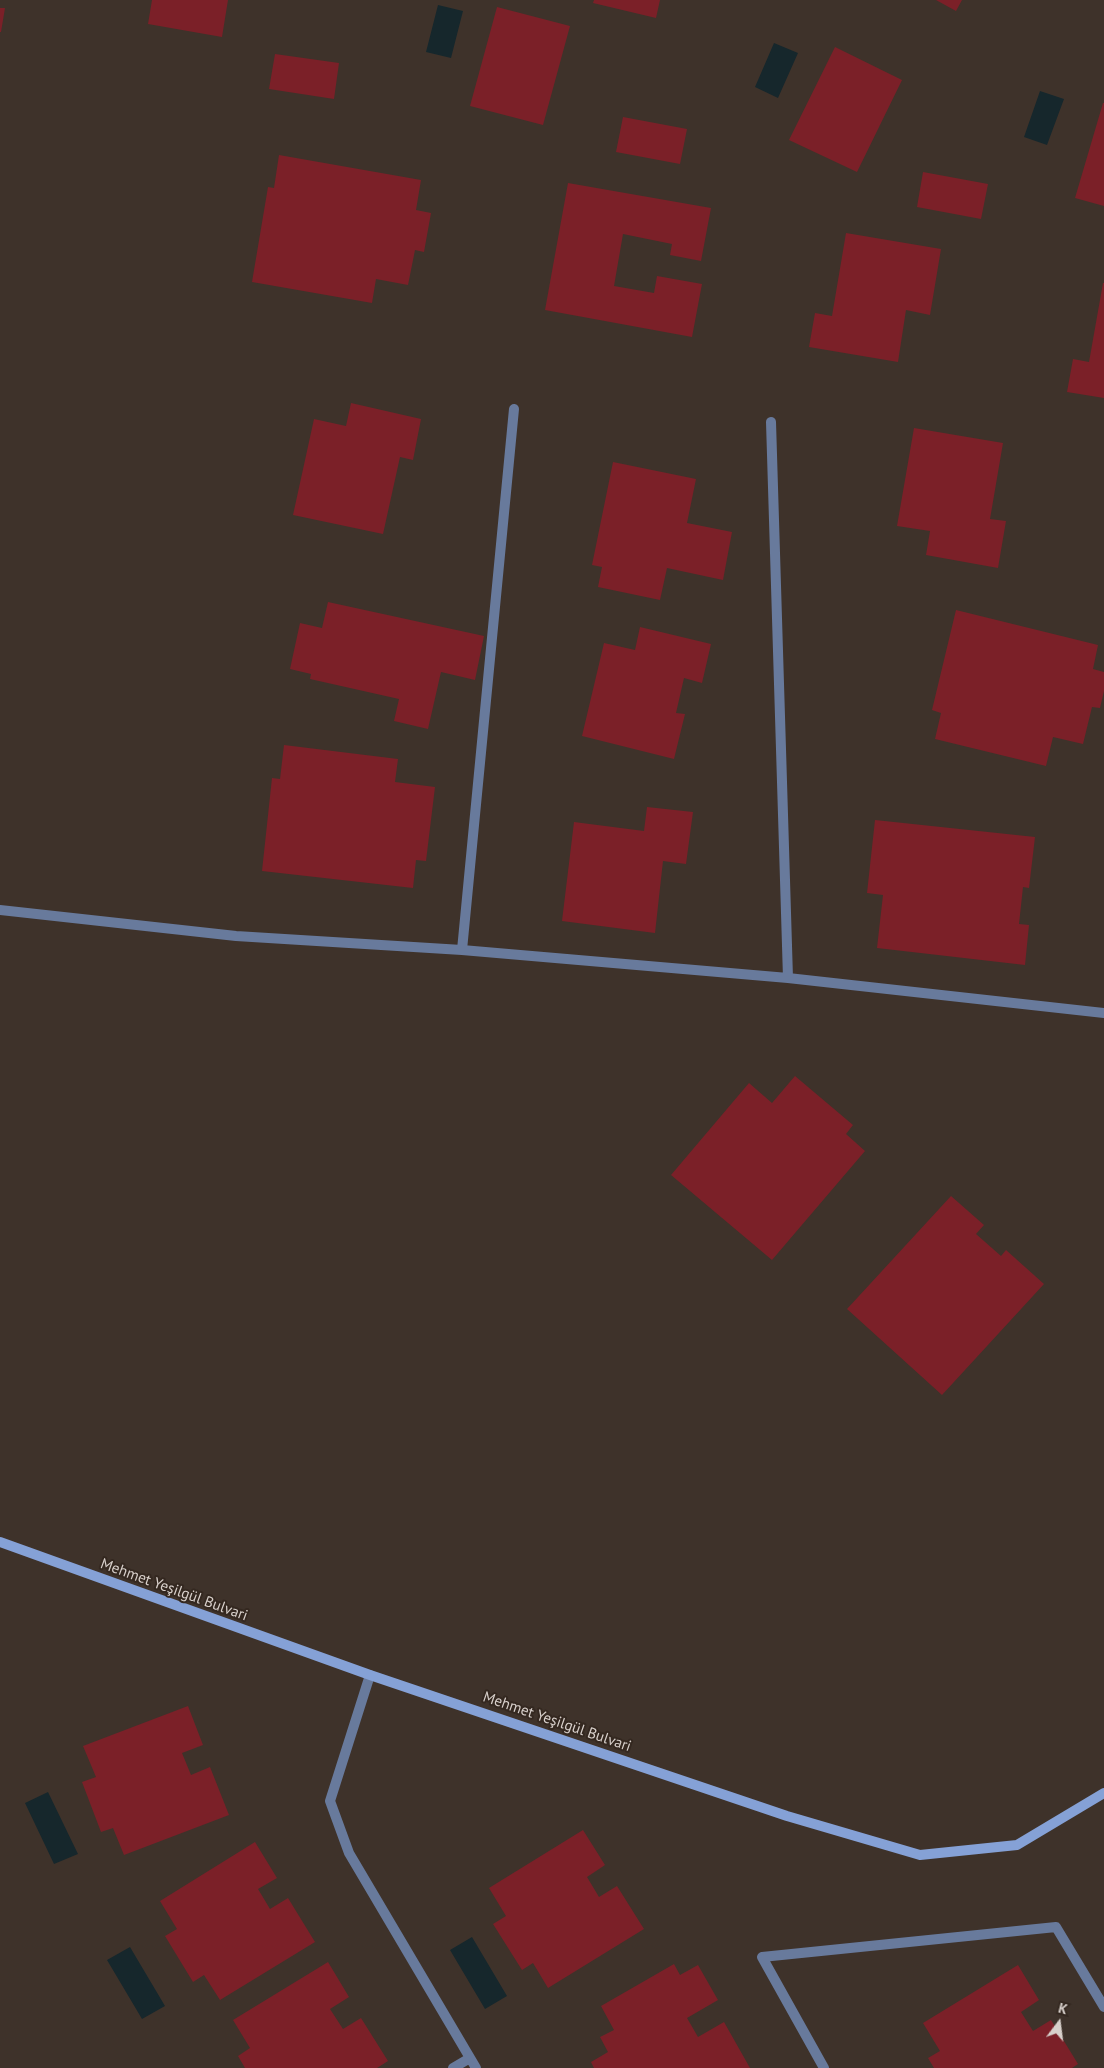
<!DOCTYPE html>
<meta charset="utf-8">
<style>
body{margin:0}
#map{position:relative;width:1104px;height:2068px;overflow:hidden;background:#3e322a;font-family:"PT Sans",sans-serif}
canvas{display:block}
.north{position:absolute;left:1034px;top:1998px;width:50px;height:50px;-webkit-text-stroke:4px #342820;paint-order:stroke;rotate:15deg;font-size:14px;font-weight:700;line-height:20px;text-align:center;color:#d8d0cb}
.north::after{content:'';display:block;margin:auto;width:18px;height:22px;background:#d8d0cb;clip-path:polygon(50% 0,100% 100%,50% 72%,0 100%)}
</style>
<div id="map">
<canvas width="1104" height="2068"></canvas>
<div class="north">K</div>
</div>
<script>
const ctx = document.querySelector('canvas').getContext('2d');
ctx.lineJoin = 'round';
function fillPath(path, color) { ctx.fillStyle = color; ctx.fill(path, 'evenodd'); }
function stroke(path, color, width, dash) { ctx.strokeStyle = color; ctx.lineWidth = width; ctx.lineCap = dash ? 'butt' : 'round'; ctx.setLineDash(dash || []); ctx.stroke(path); }
function write(font, color, halo, rows, align = 'center') {
  ctx.font = font + ' "PT Sans",sans-serif'; ctx.lineWidth = 4; ctx.setLineDash([]); ctx.textBaseline = 'middle'; ctx.strokeStyle = halo; ctx.fillStyle = color; for (const [text, x, y, turn = 0] of rows) {
    ctx.save(); ctx.translate(x, y); ctx.rotate((+turn || 0) * Math.PI / 180); ctx.textAlign = isNaN(turn) ? turn : align; if (halo) ctx.strokeText(text, 0, 0); ctx.fillText(text, 0, 0); ctx.restore();
  }
}
fillPath(new Path2D(`
 M 438,5 L 463,11 L 451,58 L 426,52 Z
 M 774,43 L 798,53 L 778,98 L 755,87 Z
 M 1040,91 L 1064,99 L 1047,145 L 1024,137 Z
 M 48,1792 L 78,1854 L 54,1864 L 25,1803 Z
 M 472,1937 L 507,1996 L 485,2009 L 450,1950 Z
 M 130,1947 L 165,2006 L 142,2019 L 107,1960 Z`), '#16272c');
fillPath(new Path2D(`
 M 152,0 L 228,0 L 222,37 L 148,24 Z
 M 594,0 L 660,0 L 656,18 L 593,3 Z
 M 936,0 L 962,0 L 956,11 Z
 M 497,7 L 570,26 L 543,125 L 470,106 Z
 M 0,8 L 5,8 L 1,32 L 0,32 Z
 M 835,47 L 902,80 L 857,172 L 789,140 Z
 M 275,54 L 339,63 L 334,99 L 269,89 Z
 M 1103,103 L 1104,103 L 1104,206 L 1075,198 Z
 M 623,117 L 687,129 L 680,164 L 616,152 Z
 M 279,155 L 421,180 L 416,210 L 431,213 L 424,252 L 415,250 L 408,285 L 376,279 L 372,303 L 252,282 L 268,187 L 274,188 Z
 M 923,172 L 988,184 L 981,219 L 917,207 Z
 M 568,183 L 711,208 L 701,261 L 670,255 L 672,244 L 623,234 L 614,286 L 654,293 L 657,276 L 702,284 L 692,337 L 545,310 Z
 M 846,233 L 941,249 L 930,315 L 906,310 L 898,362 L 809,347 L 815,313 L 832,316 Z
 M 1103,283 L 1104,283 L 1104,398 L 1067,392 L 1073,359 L 1089,362 Z
 M 351,403 L 421,419 L 413,460 L 400,457 L 383,534 L 293,515 L 314,419 L 346,426 Z
 M 914,428 L 1003,443 L 990,519 L 1006,521 L 998,568 L 926,555 L 930,531 L 897,526 Z
 M 613,462 L 696,479 L 687,523 L 732,532 L 723,580 L 667,568 L 660,600 L 598,587 L 602,567 L 592,565 Z
 M 328,602 L 484,636 L 475,680 L 441,672 L 428,729 L 394,721 L 399,699 L 310,679 L 311,674 L 290,669 L 300,623 L 322,628 Z
 M 956,610 L 1098,645 L 1093,669 L 1104,672 L 1104,691 L 1100,708 L 1092,707 L 1083,744 L 1053,737 L 1046,766 L 935,739 L 941,713 L 932,710 Z
 M 640,627 L 711,644 L 702,683 L 684,678 L 676,713 L 685,714 L 674,759 L 582,736 L 604,643 L 635,650 Z
 M 284,745 L 398,759 L 395,782 L 435,787 L 426,861 L 416,860 L 413,888 L 262,871 L 272,778 L 280,779 Z
 M 647,807 L 693,812 L 686,864 L 663,861 L 655,933 L 562,921 L 574,822 L 644,831 Z
 M 875,820 L 1035,837 L 1029,888 L 1023,887 L 1019,924 L 1029,925 L 1025,965 L 877,948 L 883,895 L 867,893 Z
 M 795,1076 L 853,1125 L 846,1134 L 865,1151 L 772,1260 L 671,1175 L 749,1083 L 772,1103 Z
 M 951,1196 L 984,1225 L 976,1234 L 1001,1256 L 1006,1250 L 1044,1284 L 942,1395 L 847,1309 Z
 M 188,1706 L 203,1745 L 182,1753 L 191,1775 L 210,1767 L 229,1815 L 124,1855 L 113,1828 L 101,1832 L 82,1782 L 96,1777 L 83,1746 Z
 M 583,1830 L 605,1865 L 587,1877 L 599,1897 L 617,1886 L 644,1929 L 548,1988 L 533,1963 L 522,1970 L 493,1924 L 506,1916 L 489,1888 Z
 M 255,1842 L 277,1878 L 258,1889 L 270,1909 L 288,1898 L 315,1942 L 220,2000 L 204,1975 L 193,1982 L 165,1936 L 177,1929 L 160,1901 Z
 M 328,1962 L 349,1997 L 330,2009 L 343,2029 L 361,2018 L 388,2061 L 377,2068 L 245,2068 L 238,2056 L 250,2048 L 233,2020 Z
 M 674,1964 L 680,1975 L 698,1965 L 718,2000 L 687,2018 L 698,2037 L 724,2022 L 750,2068 L 594,2068 L 591,2062 L 608,2052 L 600,2037 L 614,2030 L 601,2006 Z
 M 1018,1965 L 1039,2000 L 1021,2012 L 1033,2031 L 1051,2020 L 1078,2064 L 1072,2068 L 934,2068 L 928,2058 L 940,2051 L 923,2023 Z`), '#7b2028');
stroke(new Path2D(`
 M 771,422 L 788,978
 M 0,910 L 236,936 L 462,950 L 514,409
 M 462,950 L 788,978 L 1104,1013
 M 370,1675 L 330,1801 L 349,1853 L 476,2068
 M 453,2068 L 470,2058
 M 824,2068 L 762,1957 L 1056,1927 L 1104,2007`), '#687a9c', 10);
stroke(new Path2D(`
 M 0,1542 L 370,1675 L 787,1816 L 920,1855 L 1017,1845 L 1104,1793`), '#85a1d6', 10);
write('15px', '#d8d0cb', '#342820', [
 ["Mehmet Yeşilgül Bulvari",174,1590,20],
 ["Mehmet Yeşilgül Bulvari",557,1722,19]
]);
</script>
